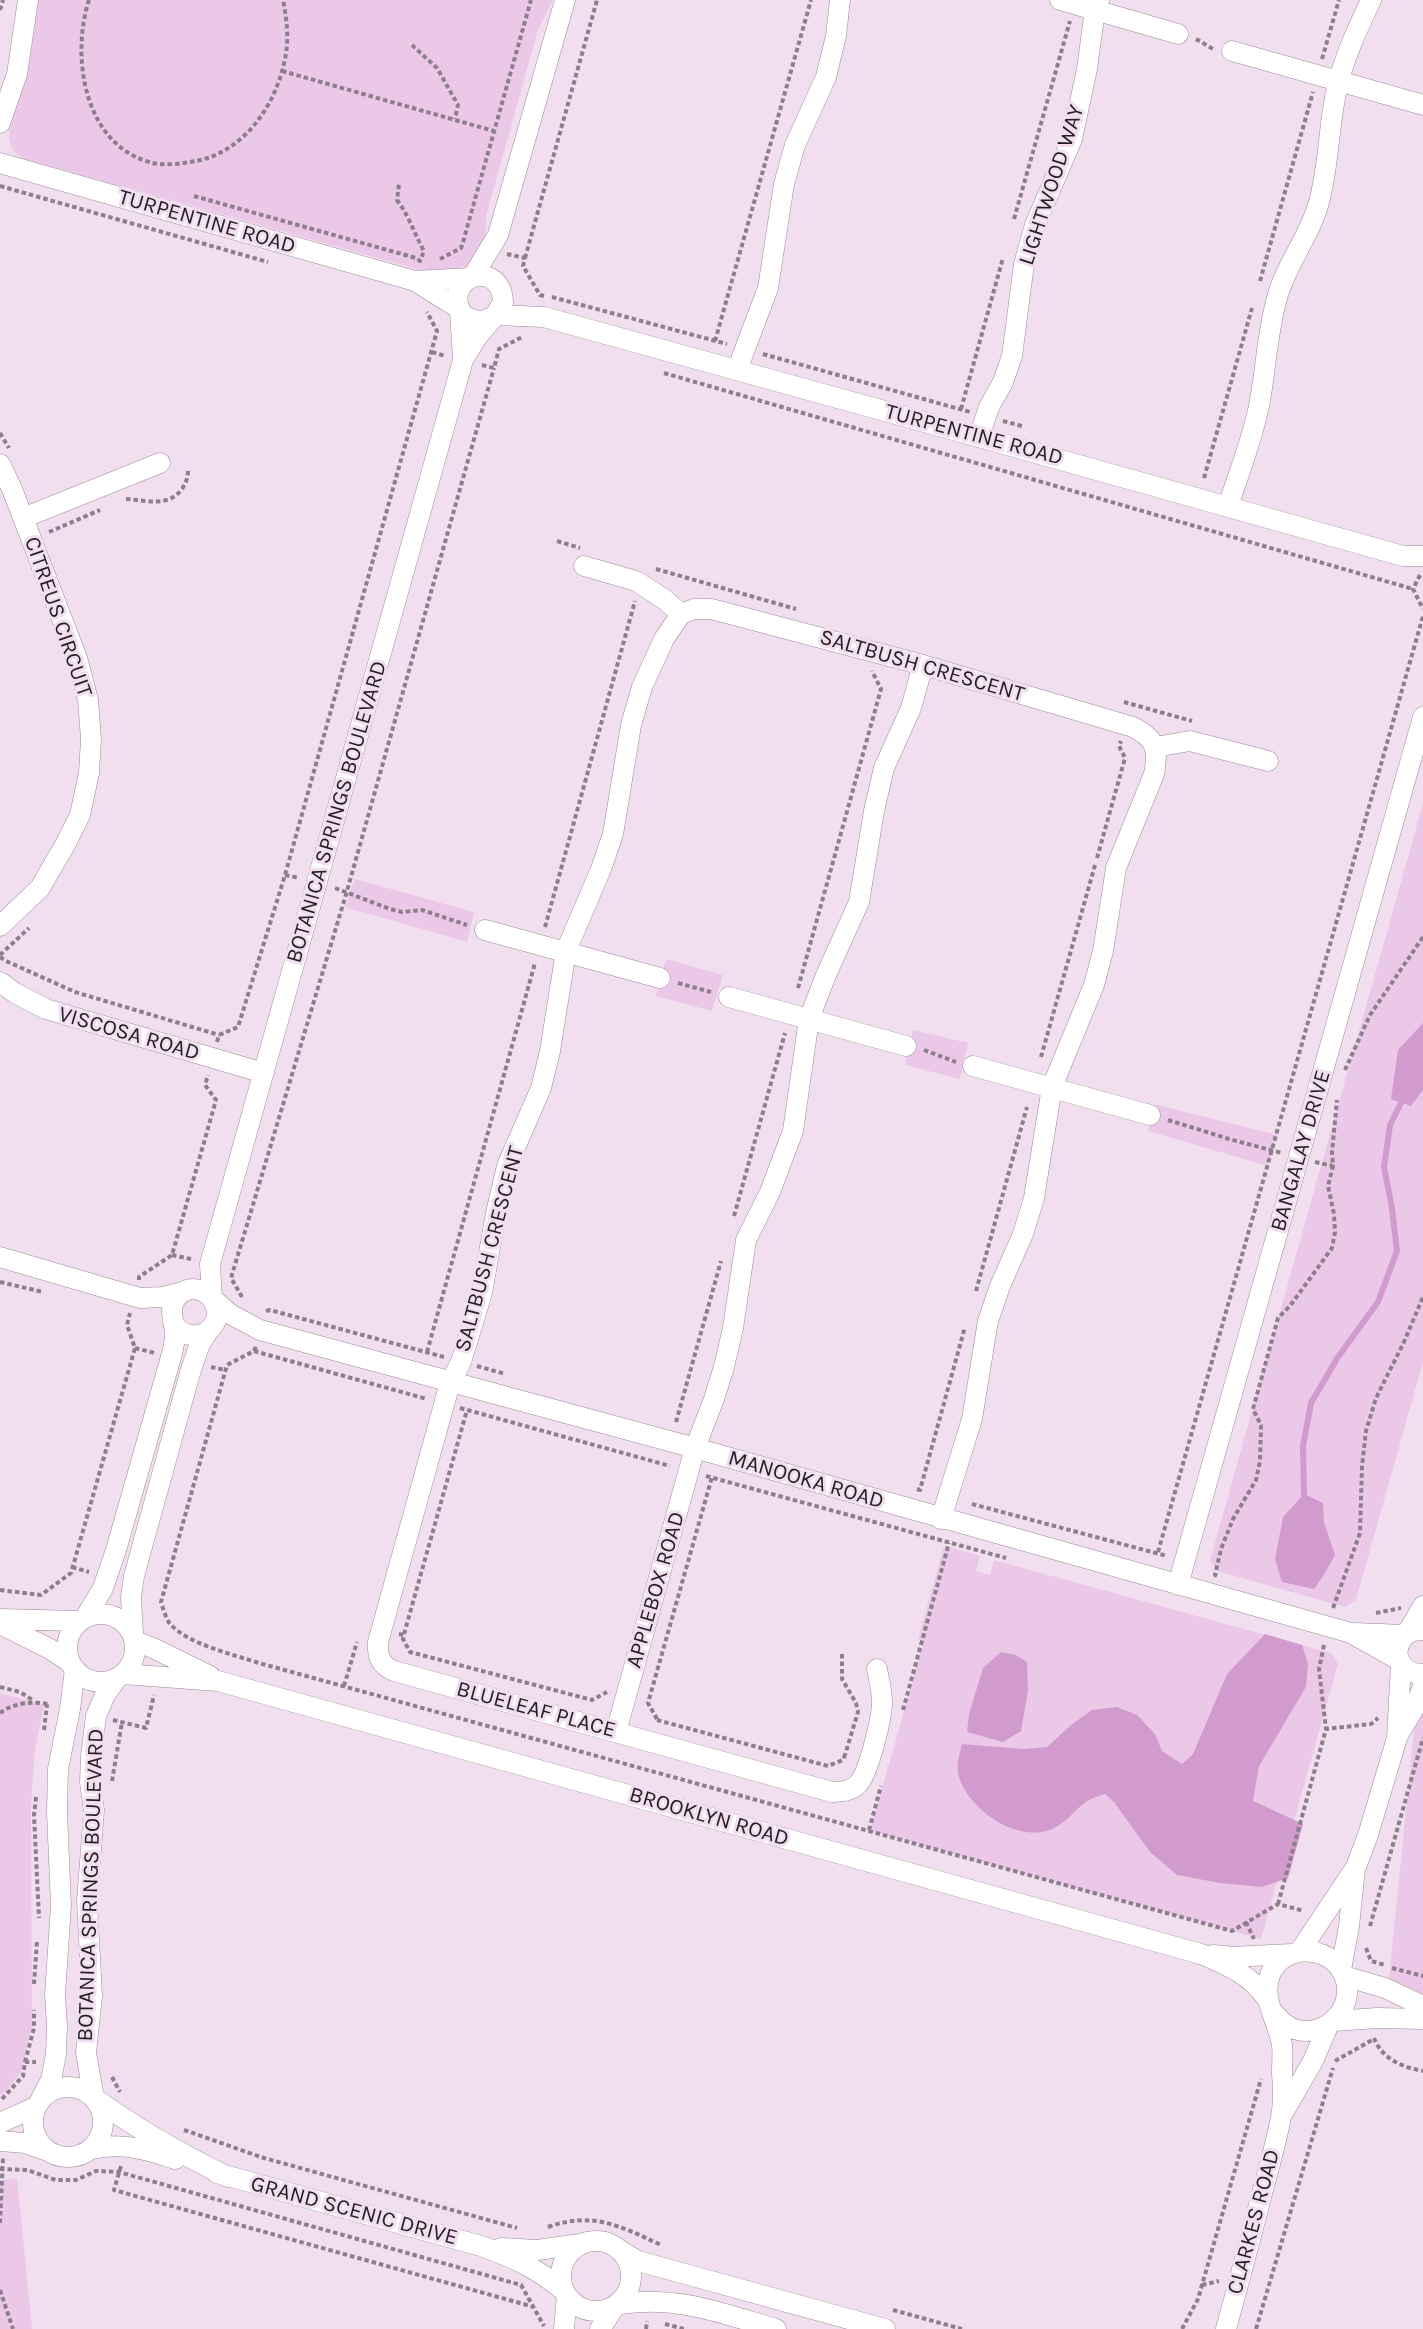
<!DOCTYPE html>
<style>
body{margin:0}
canvas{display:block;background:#f1dfef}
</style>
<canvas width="1423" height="2329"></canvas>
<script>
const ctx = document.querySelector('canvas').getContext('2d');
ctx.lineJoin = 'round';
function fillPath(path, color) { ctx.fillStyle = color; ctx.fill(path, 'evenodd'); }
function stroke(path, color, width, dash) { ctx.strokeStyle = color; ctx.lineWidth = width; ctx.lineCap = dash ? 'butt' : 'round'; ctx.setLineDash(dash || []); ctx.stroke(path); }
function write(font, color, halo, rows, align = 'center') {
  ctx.font = font + ' Karla,sans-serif'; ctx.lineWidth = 6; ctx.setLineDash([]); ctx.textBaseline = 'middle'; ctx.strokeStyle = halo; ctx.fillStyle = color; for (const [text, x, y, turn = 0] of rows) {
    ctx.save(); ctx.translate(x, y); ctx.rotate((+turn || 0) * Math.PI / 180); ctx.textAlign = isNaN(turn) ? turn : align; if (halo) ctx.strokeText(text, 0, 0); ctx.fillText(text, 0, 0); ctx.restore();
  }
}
fillPath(new Path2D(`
 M 38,0 L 553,0 L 538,30 L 486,216 L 485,244 L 466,269 L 431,273 L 25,159 C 12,152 8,144 9,130 L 29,66 Z
 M 1423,804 L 1423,1362 L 1356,1600 L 1345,1607 L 1217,1571 L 1210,1560 Z
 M 355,879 L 474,912 L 467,942 L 345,907 Z
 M 666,959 L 723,975 L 712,1011 L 656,996 Z
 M 913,1030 L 968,1043 L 960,1079 L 905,1065 Z
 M 1154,1104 L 1277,1135 L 1268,1166 L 1148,1131 Z
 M 944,1546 L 980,1556 L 976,1571 L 990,1575 L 994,1560 L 1331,1653 L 1338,1664 L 1261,1939 L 870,1831 L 924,1641 L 918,1639 Z
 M 0,1693 L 44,1705 L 35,1750 L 31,1806 L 32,2026 L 21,2072 L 5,2092 L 0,2095 Z
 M 1423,1707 L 1423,2009 L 1387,1999 L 1416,1711 Z
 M 17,2178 L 32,2329 L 0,2329 L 0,2180 Z`), '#ecc8e8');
fillPath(new Path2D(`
 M 1423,1023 L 1423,1090 L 1411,1106 L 1391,1099 L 1398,1050 Z
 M 1304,1494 L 1323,1503 L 1324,1522 L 1335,1555 L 1325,1573 L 1314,1589 L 1282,1582 L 1275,1559 L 1283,1517 Z
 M 1265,1634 L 1302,1645 L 1308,1664 L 1306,1687 L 1259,1766 L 1253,1801 L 1303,1824 L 1288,1878 L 1262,1887 L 1220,1883 L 1177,1875 L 1150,1852 L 1114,1802 L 1105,1794 C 1099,1796 1092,1798 1087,1801 C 1073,1811 1065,1826 1046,1831 C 1014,1840 971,1810 960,1780 C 955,1768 959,1756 962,1744 L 1023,1749 L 1047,1747 L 1071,1725 L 1092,1710 L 1117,1707 L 1137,1715 L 1155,1734 L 1162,1751 L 1182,1764 L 1193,1754 L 1227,1674 Z
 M 1001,1652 L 1016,1655 L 1027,1662 L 1028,1691 L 1021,1731 L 1003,1742 L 967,1732 L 969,1714 L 983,1668 Z`), '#d29bcd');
stroke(new Path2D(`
 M 1304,1494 L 1303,1446 L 1311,1403 L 1338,1357 L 1378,1302 L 1397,1251 L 1392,1208 L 1384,1167 L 1390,1125 L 1401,1103`), '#d29bcd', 6);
const minor = new Path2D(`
 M 1060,0 L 1178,34
 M 1232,51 L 1423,105
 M 0,123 L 17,74 L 28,0
 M 0,163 L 415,281 L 460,309
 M 473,276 L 498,235 L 565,0
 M 415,281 L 471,278
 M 460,311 L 466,317 L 480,322 L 495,316 L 503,302 C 502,260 445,273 460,311 L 463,360
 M 496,315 L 544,317 L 979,437 L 1403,556 L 1423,556
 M 737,370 L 768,288 L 784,184 L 795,145 L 826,77 L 836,36 L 840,0
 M 979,437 L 989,407 L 1003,382 L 1012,356 L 1024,264 L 1035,225 L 1072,139 L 1087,69 L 1094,17 L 1099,0
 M 0,464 L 12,489 L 77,658 L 88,700 L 91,739 L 89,773 L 80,815 L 65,845 L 40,888 L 0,926
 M 1228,506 C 1239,473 1252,440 1259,406 C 1266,370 1267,333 1277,298 C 1286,264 1310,236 1319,202 C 1330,162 1328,120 1339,80 C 1346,53 1359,26 1371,0
 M 23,518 L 160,463
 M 584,566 L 636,581 L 664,599 L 681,614
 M 1155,747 L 1190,741 L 1268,761
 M 485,930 L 660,978
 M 0,982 L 15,993 L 46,1009 L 264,1073
 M 729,997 L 906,1046
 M 973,1066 L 1150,1115
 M 0,1257 L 140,1298 L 163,1297 L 183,1292
 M 212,1298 L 210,1264 L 463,360 L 477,337 L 495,316
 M 214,1300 L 230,1314 L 260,1330 L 695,1448 L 1351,1633 L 1399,1660
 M 1178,1585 L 1423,717
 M67 1648a34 34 0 1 1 68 0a34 34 0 1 1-68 0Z
 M 85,1618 L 103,1588 L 116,1550 L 171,1357 C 173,1351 174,1344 175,1338 C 176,1323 165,1307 180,1294 C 201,1277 230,1308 211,1328 C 200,1340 184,1336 174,1325
 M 0,1619 L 80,1621
 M 0,1624 L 50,1649 L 71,1663
 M 1423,1630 C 1407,1630 1399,1638 1397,1654 C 1401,1667 1409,1674 1423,1674
 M 1354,1633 L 1405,1635
 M 1407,1633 L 1423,1606
 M 133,1634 L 131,1597 L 134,1576 L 190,1373 L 199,1346 L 208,1331
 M 135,1641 L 153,1648 L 210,1676
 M 877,1669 C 879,1680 882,1691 882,1702 C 882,1717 869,1773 858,1784 C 852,1791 841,1792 832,1792 L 394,1671 C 380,1665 377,1656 378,1642 L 450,1383 L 461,1362 L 482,1293 L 496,1213 L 507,1166 L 541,1088 L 550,1051 L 566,951 L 601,869 L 613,834 L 631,725 L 642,687 L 664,639 L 681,614 L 694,609 L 711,609 L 738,616 L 923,665 L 1133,727 C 1156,739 1159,749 1154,774 L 1116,868 L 1103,951 L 1094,985 L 1052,1087 L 1034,1198 L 1023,1234 L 1000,1286 L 988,1321 L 972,1419 L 941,1519
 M 123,1674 L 218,1681 L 1201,1954 C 1227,1965 1251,1975 1267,1999
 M 117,1678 L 105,1695 L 96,1716 L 91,1757 L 90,1782 L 94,1810 L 87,1901 L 92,1996 L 86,2053 L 94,2098 C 136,2128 181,2154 228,2177
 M 616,1732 L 695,1448 L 714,1399 L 724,1367 L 733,1328 L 746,1240 L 770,1192 L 793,1131 L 809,1019 L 826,975 L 859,902 L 874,811 L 884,768 L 911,708 L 923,665
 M 1397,1737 L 1416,1705 L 1423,1686
 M 1300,1951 L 1356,1867 L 1368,1835 L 1397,1738 L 1401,1664
 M 1213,1955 L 1232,1957 L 1291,1954
 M 1341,1970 L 1349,1926 L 1355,1869
 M 1344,1976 L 1385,1988 L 1423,2006
 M 1334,2021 L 1377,2018 L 1423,2019
 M33 2122a35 35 0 1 1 70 0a35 35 0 1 1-70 0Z
 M 42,2097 L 51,2080 L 56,2054 L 57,2026 L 55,1994 L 61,1906 L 57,1812 L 58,1769 L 70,1709 L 75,1669
 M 1283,2113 L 1313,2061 L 1328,2026
 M 0,2123 L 35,2107
 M 0,2141 L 25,2143 L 48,2151
 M 90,2149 C 122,2142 145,2149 175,2159
 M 217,2173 L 481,2246 C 514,2258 537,2268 564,2291
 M561 2276a35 35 0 1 1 70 0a35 35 0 1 1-70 0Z
 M 501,2248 L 537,2250 L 580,2244
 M 618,2249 L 638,2261 L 885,2329
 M 564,2329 L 567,2296
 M 600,2329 L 616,2305 C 674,2294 721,2313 776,2329
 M 1226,2329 C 1238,2285 1250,2241 1261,2197 C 1268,2171 1276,2144 1281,2117 C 1284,2103 1283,2087 1282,2072 C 1282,2063 1283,2053 1282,2045 C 1278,2021 1261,1999 1270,1975 C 1282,1944 1328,1944 1343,1973 C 1358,2003 1330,2037 1298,2030 C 1287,2028 1280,2020 1273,2012`);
stroke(minor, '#9a8998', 21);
stroke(new Path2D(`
 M 89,0 C 71,55 83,143 149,162 C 162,166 177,164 190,162 C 246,155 282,98 287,45 C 288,30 286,15 283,0
 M 0,10 L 3,0
 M 1196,39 L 1213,49
 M 412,45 L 437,68 L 458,105 L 455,119
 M 1322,59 L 1339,0
 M 282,71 L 494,131
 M 0,186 L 268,262
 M 194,196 L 416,258 L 420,261 L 424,251 C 414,233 409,216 397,200 L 399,184
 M 1014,219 L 1070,21
 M 507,254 L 525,258 L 523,266 L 540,295 L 544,296
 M 525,258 L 597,0
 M 440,259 L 461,248 L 463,242 L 531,0
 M 1260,281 L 1313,92
 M 552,297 L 727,344
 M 715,341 L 811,0
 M 432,352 L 445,356
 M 763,354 L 970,412
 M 482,365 L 494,368 L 499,349 L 522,337
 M 664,373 L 1413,589
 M 961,409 L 1003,258
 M 1003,421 L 1022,426
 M 0,433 L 9,448
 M 1204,478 L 1252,308
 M 126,499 C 146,500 168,508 182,489 C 186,482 188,479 188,470
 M 49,532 L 100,510
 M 557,541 L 580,548
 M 656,569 L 796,609
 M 1420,575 L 1413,589 L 1423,609
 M 1124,702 L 1192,721
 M 1097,858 L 1125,758 L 1119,746 L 1121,741
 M 285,875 L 299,878
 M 335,888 L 390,909 L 402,912 L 422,910 L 467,925
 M 545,927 L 635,601
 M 0,955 L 29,928
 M 0,957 L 6,961 L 75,992 L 219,1035
 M 678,983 L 711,992
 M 798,988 L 881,689 L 872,671
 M 217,1042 L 219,1035 L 238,1027 L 285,875 L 437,331 L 427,312
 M 924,1050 L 956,1062
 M 1041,1057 L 1095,865
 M 1345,1070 L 1370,1015 L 1423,937
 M 1168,1120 L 1229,1139 L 1282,1153
 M 1315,1162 L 1333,1166
 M 734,1216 L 785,1033
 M 172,1255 L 191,1259
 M 139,1280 L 139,1277 L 172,1255 L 216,1100 L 205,1085 L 208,1075
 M 0,1282 L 43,1292
 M 976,1291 L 1027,1107
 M 242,1297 L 231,1278 L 347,891 L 494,368
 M 266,1311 L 270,1310 L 444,1357
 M 256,1347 L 254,1351 L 227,1365 L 161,1602 C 163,1608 166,1619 170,1624 C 190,1645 232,1654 259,1663 L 1232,1931 L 1278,1904 L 1304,1911
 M 135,1348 L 155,1353
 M 254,1351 L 427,1399
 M 427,1352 L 535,963
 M 477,1366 L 505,1374
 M 211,1367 L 225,1370
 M 460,1408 L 670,1466
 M 676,1422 L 721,1261
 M 706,1476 L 1006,1558
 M 917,1489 L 920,1490 L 965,1327
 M 972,1504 L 1167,1556
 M 1158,1552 L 1423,616
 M 72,1567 L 89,1572
 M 1217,1576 L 1215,1575 L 1221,1549 L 1233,1519 L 1256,1480 L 1260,1461 L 1261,1425 L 1253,1409 L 1278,1318 L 1290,1306 L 1332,1248 L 1335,1232 L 1334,1214 L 1328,1186 L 1333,1166 L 1332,1152 L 1337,1100
 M 0,1590 L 41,1595 L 71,1573 L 135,1348 L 127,1325 L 130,1313
 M 1333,1608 L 1360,1533 L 1362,1466 L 1366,1431 L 1376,1398 L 1404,1342 L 1423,1297
 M 1376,1613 L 1401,1608
 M 399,1634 L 404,1635 L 403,1639 L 410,1652 L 592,1700 L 607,1692
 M 404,1634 L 467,1410
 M 1324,1645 L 1319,1669 L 1326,1729
 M 842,1654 L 842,1679 L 856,1703 L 858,1712 L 845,1755
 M 344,1686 L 357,1642
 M 0,1687 L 20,1692 L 34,1701
 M 903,1710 L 949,1543
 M 0,1713 C 13,1703 32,1701 48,1704
 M 657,1719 L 648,1703 L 712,1477
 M 113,1720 L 146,1728 L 154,1695
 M 657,1720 L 828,1766 L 843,1760 L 845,1755
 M 44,1730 L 47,1704
 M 112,1781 L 122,1722
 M 36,1797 L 34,1815 L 39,1918
 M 869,1830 L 881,1786
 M 1278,1904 L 1326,1729 L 1371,1724 L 1378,1718
 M 1246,1922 L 1254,1939
 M 1370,1926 L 1423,1738
 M 1366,1948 L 1371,1961 L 1385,1965
 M 1392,1968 L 1423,1976
 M 34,1984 L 37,1941
 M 1374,2038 C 1382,2059 1402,2067 1423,2071
 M 1335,2061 L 1374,2039
 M 25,2062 L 34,2028 L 34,2010
 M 112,2077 L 120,2092
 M 2,2099 L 23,2076 L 25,2062 L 36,2062
 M 184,2130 L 264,2158 L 517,2228
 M 121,2166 L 114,2190 L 534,2307
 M 0,2169 L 27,2170 L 56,2180 L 76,2180 L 96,2171 L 119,2172 L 521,2285 L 544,2326
 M 0,2223 L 3,2158
 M 548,2227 C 593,2211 620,2226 661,2245
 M 1202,2285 L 1219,2281
 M 0,2290 L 13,2329
 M 893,2310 L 962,2329
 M 665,2324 L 684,2329
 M 646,2329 L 647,2321
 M 1182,2329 L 1198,2299 L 1261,2079
 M 1256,2329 L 1333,2068`), '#8b7f8a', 4, [4.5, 3]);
stroke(minor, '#fff', 20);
write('22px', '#251e24', '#f1dfef', [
 ["LIGHTWOOD WAY",1052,185,-72],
 ["TURPENTINE ROAD",207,222,16],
 ["TURPENTINE ROAD",974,435,15],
 ["CITREUS CIRCUIT",58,617,71],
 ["SALTBUSH CRESCENT",922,666,16],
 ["BOTANICA SPRINGS BOULEVARD",337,812,-74],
 ["VISCOSA ROAD",129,1034,16],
 ["BANGALAY DRIVE",1301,1151,-74],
 ["SALTBUSH CRESCENT",490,1249,-75],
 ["MANOOKA ROAD",806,1480,16],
 ["APPLEBOX ROAD",656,1590,-74],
 ["BLUELEAF PLACE",536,1710,15],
 ["BROOKLYN ROAD",709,1817,16],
 ["BOTANICA SPRINGS BOULEVARD",91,1885,-88],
 ["GRAND SCENIC DRIVE",354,2211,15],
 ["CLARKES ROAD",1254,2222,-75]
]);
</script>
